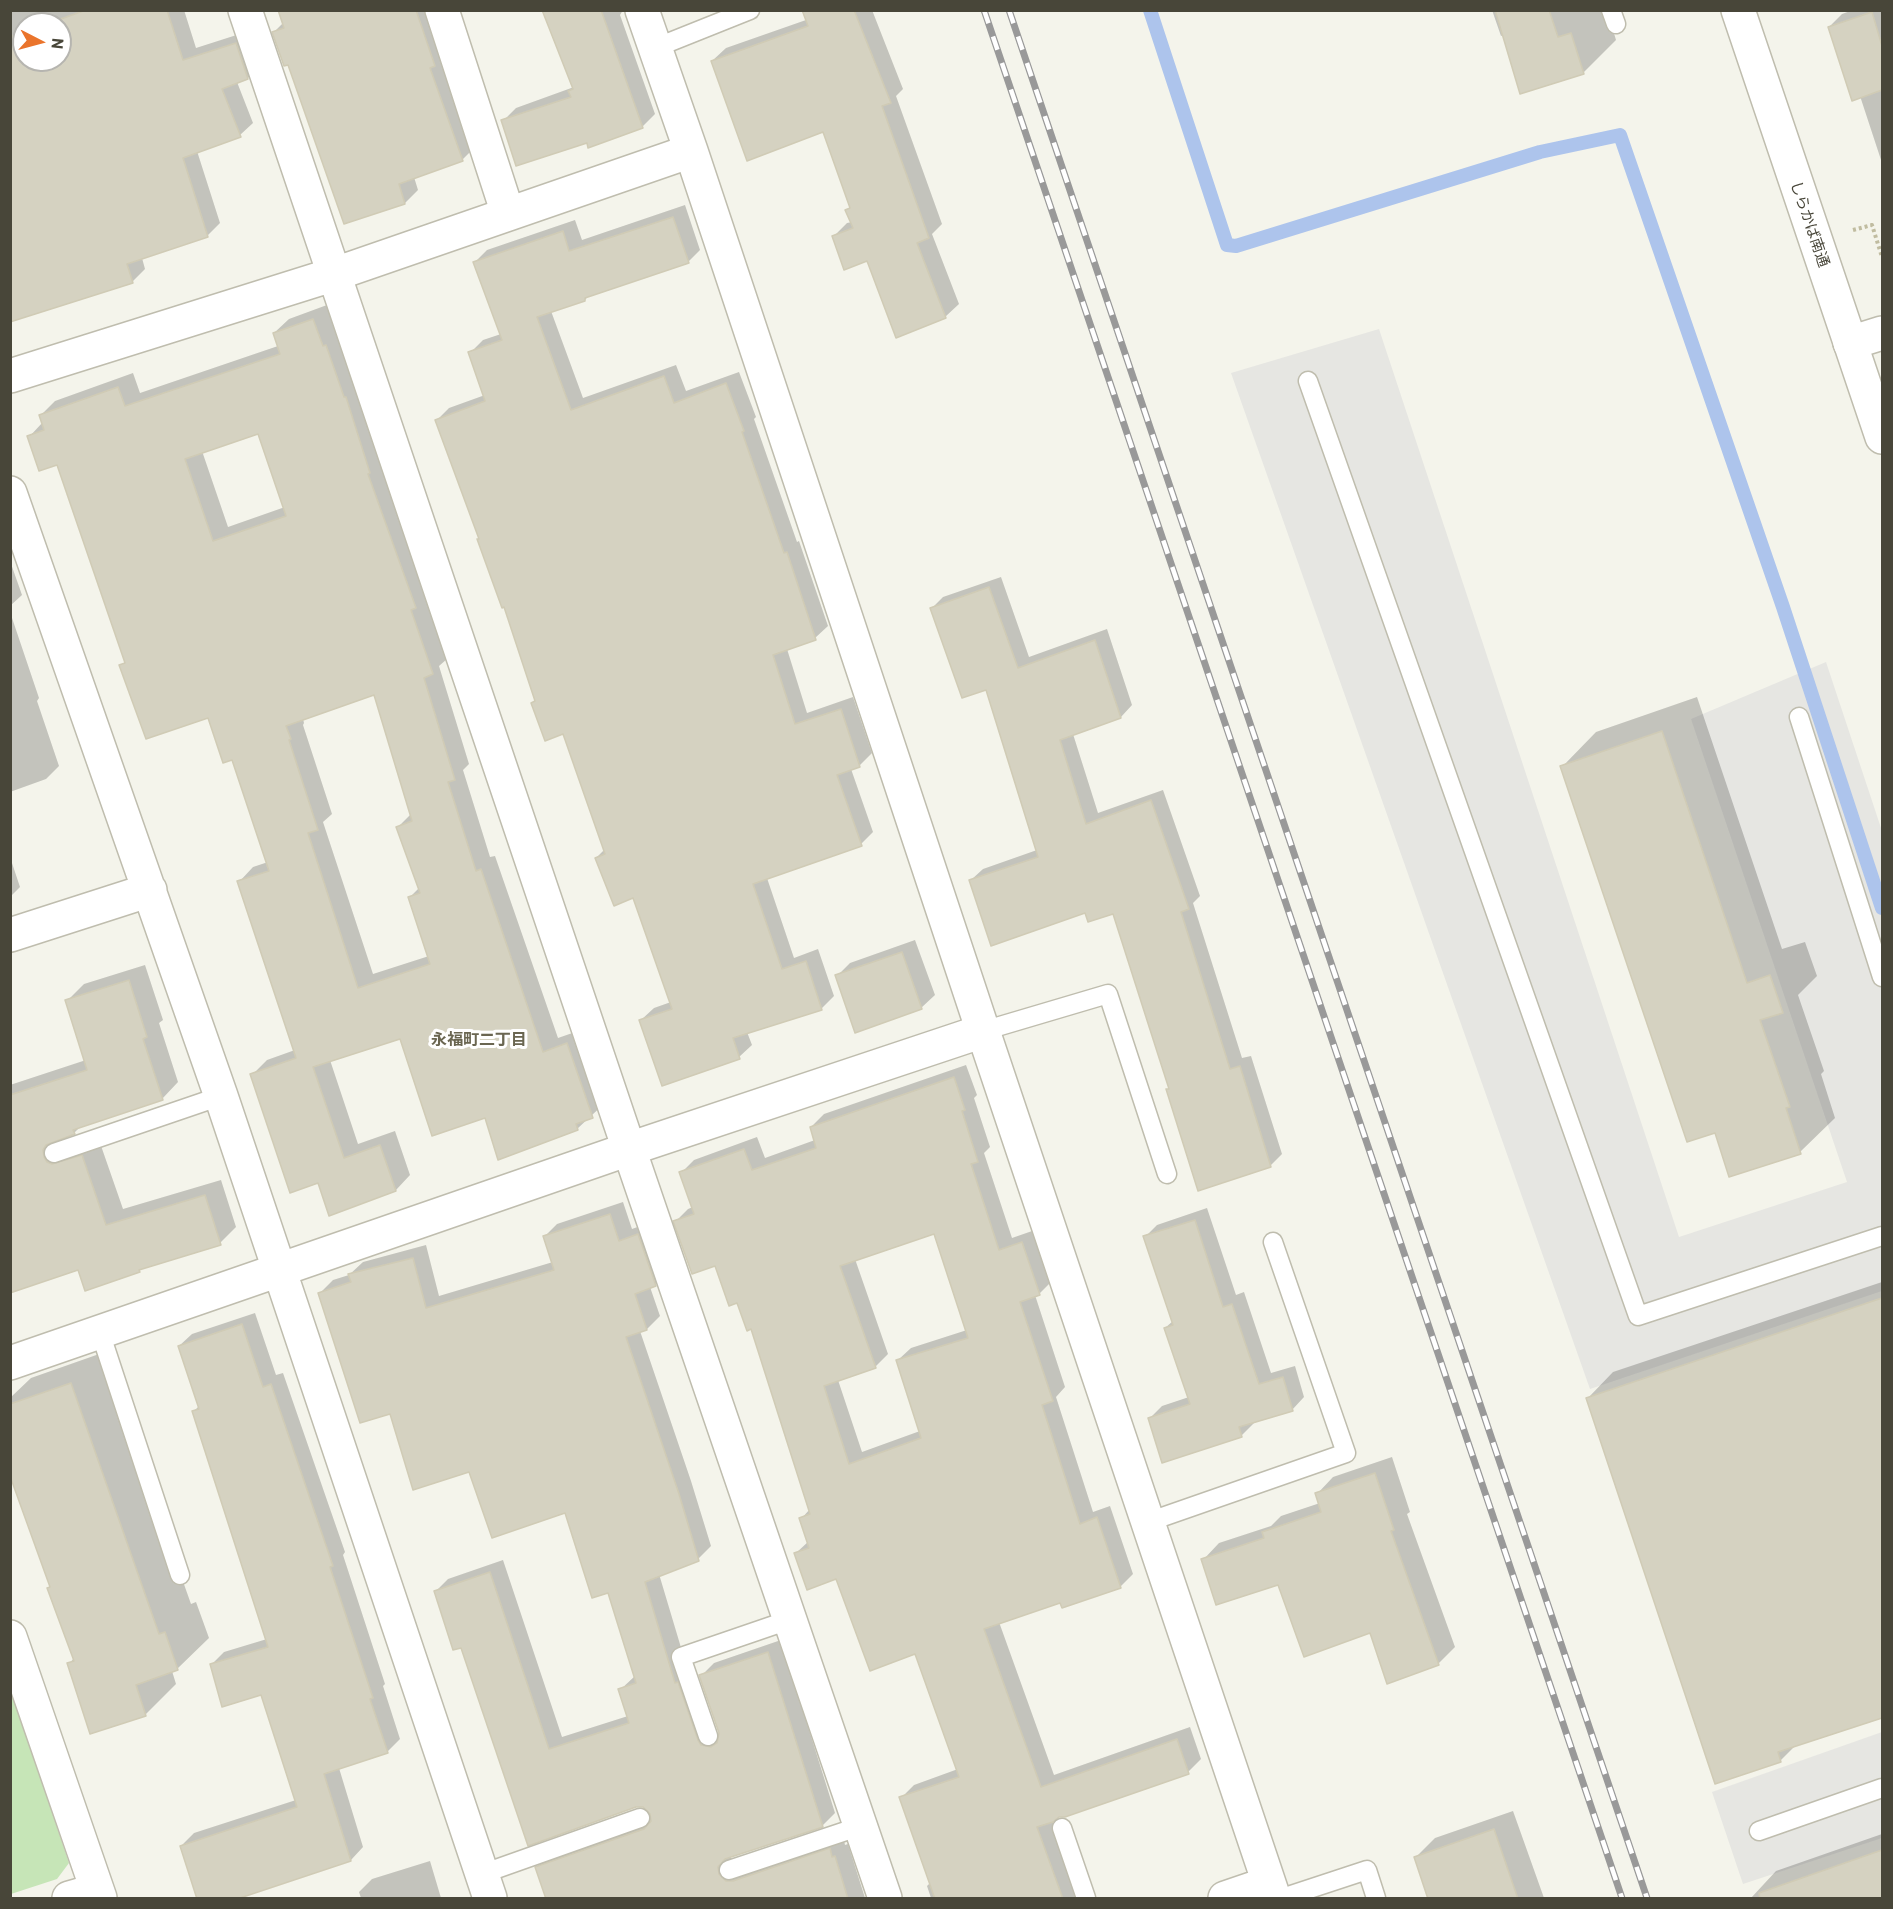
<!DOCTYPE html>
<meta charset="utf-8">
<style>
body{margin:0}
#map{position:relative;width:1893px;height:1909px;overflow:hidden;background:#f4f4eb;font-family:Barlow,sans-serif}
canvas{display:block}
.frame{position:absolute;inset:0;border:12px solid #484639;pointer-events:none}
.north{position:absolute;left:12px;top:12px;width:60px;height:60px;box-sizing:border-box;background:#fff;border:2px solid #b6b5b0;border-radius:50%;rotate:96deg;font-size:16px;font-weight:700;line-height:24px;text-align:center;color:#484639}
.north::after{content:'';display:block;margin:auto;width:21px;height:27px;background:#ea742c;clip-path:polygon(50% 0,100% 100%,50% 72%,0 100%)}
</style>
<div id="map">
<canvas width="1893" height="1909"></canvas>
<div class="frame"></div>
<div class="north">N</div>
</div>
<script>
const ctx = document.querySelector('canvas').getContext('2d');
ctx.lineJoin = 'round';
function fillPath(path, color) { ctx.fillStyle = color; ctx.fill(path, 'evenodd'); }
function stroke(path, color, width, dash) { ctx.strokeStyle = color; ctx.lineWidth = width; ctx.lineCap = dash ? 'butt' : 'round'; ctx.setLineDash(dash || []); ctx.stroke(path); }
function write(font, color, halo, rows, align = 'center') {
  ctx.font = font + ' Barlow,"Noto Sans JP",sans-serif'; ctx.lineWidth = 6; ctx.setLineDash([]); ctx.textBaseline = 'middle'; ctx.strokeStyle = halo; ctx.fillStyle = color; for (const [text, x, y, turn = 0] of rows) {
    ctx.save(); ctx.translate(x, y); ctx.rotate((+turn || 0) * Math.PI / 180); ctx.textAlign = isNaN(turn) ? turn : align; if (halo) ctx.strokeText(text, 0, 0); ctx.fillText(text, 0, 0); ctx.restore();
  }
}
fillPath(new Path2D(`
 M 11,1689 L 69,1863 L 57,1879 L 11,1894 Z`), '#c6e5b7');
fillPath(new Path2D(`
 M 1379,329 L 1679,1237 L 1847,1182 L 1691,719 L 1826,662 L 1882,831 L 1882,1291 L 1590,1389 L 1231,373 Z
 M 1882,1732 L 1882,1838 L 1743,1884 L 1712,1792 Z`), '#e6e6e2');
fillPath(new Path2D(`
 M 10,10 L 184,10 L 196,48 L 249,31 L 261,65 L 248,78 L 237,82 L 253,123 L 240,135 L 197,151 L 220,223 L 207,236 L 142,258 L 145,269 L 132,282 L 10,320 ZM 24,24 L 60,24 L 60,60 L 24,60 Z
 M 280,10 L 433,10 L 475,147 L 462,160 L 414,177 L 418,190 L 405,203 L 289,63 L 274,32 L 284,22 Z
 M 544,10 L 623,10 L 620,15 L 655,114 L 642,127 L 588,141 L 503,121 L 516,108 L 574,87 Z
 M 802,10 L 872,10 L 903,89 L 896,96 L 942,224 L 932,234 L 959,304 L 945,317 L 897,336 L 868,259 L 834,236 L 847,223 L 852,222 L 847,210 L 851,206 L 824,130 L 712,61 L 726,48 L 806,20 Z
 M 1492,10 L 1607,10 L 1616,40 L 1583,73 L 1504,35 L 1501,36 Z
 M 1853,10 L 1882,10 L 1882,163 L 1860,96 L 1829,27 L 1842,14 Z
 M 685,205 L 700,250 L 688,262 L 589,295 L 585,300 L 551,311 L 583,398 L 676,365 L 686,391 L 739,372 L 756,417 L 754,419 L 797,542 L 799,541 L 828,626 L 815,638 L 787,649 L 807,713 L 853,697 L 872,753 L 859,766 L 851,769 L 873,832 L 861,844 L 767,878 L 794,958 L 818,949 L 834,996 L 821,1009 L 747,1032 L 752,1045 L 739,1057 L 641,1020 L 654,1008 L 671,1002 L 634,896 L 596,858 L 605,849 L 564,732 L 533,703 L 536,700 L 481,538 L 437,420 L 449,408 L 485,395 L 470,353 L 483,340 L 501,334 L 475,262 L 487,250 L 575,220 L 582,240 Z
 M 327,305 L 447,659 L 439,666 L 469,764 L 463,770 L 490,857 L 495,856 L 558,1038 L 581,1030 L 606,1102 L 577,1129 L 486,1116 L 401,1037 L 330,1060 L 358,1144 L 395,1131 L 410,1175 L 396,1190 L 329,1214 L 319,1182 L 252,1075 L 267,1060 L 295,1050 L 239,882 L 253,867 L 268,862 L 233,758 L 209,716 L 121,666 L 126,661 L 58,463 L 29,437 L 43,422 L 41,415 L 55,401 L 133,373 L 140,393 L 278,346 L 274,333 L 289,319 ZM 259,432 L 285,507 L 228,527 L 202,451 ZM 375,693 L 411,814 L 398,827 L 419,888 L 410,897 L 429,956 L 373,974 L 323,822 L 332,814 L 303,725 L 304,723 L 303,719 Z
 M 10,561 L 22,595 L 10,606 Z
 M 1001,577 L 1029,657 L 1107,629 L 1132,705 L 1121,717 L 1073,734 L 1098,813 L 1163,790 L 1200,896 L 1193,903 L 1242,1058 L 1251,1056 L 1282,1154 L 1270,1166 L 1168,1090 L 1170,1088 L 1114,912 L 1086,911 L 971,880 L 983,869 L 1037,850 L 987,688 L 931,609 L 943,597 Z
 M 10,612 L 39,698 L 37,701 L 59,766 L 46,779 L 10,792 Z
 M 1697,697 L 1782,949 L 1805,942 L 1817,976 L 1798,995 L 1824,1071 L 1821,1074 L 1835,1118 L 1800,1152 L 1716,1131 L 1562,767 L 1596,732 Z
 M 10,857 L 20,887 L 10,897 Z
 M 915,940 L 935,995 L 921,1008 L 837,976 L 850,963 Z
 M 145,965 L 163,1020 L 159,1023 L 178,1082 L 162,1099 L 81,1126 L 74,1133 L 59,1138 L 60,1140 L 64,1146 L 99,1140 L 123,1209 L 221,1180 L 236,1227 L 220,1243 L 142,1268 L 139,1271 L 79,1268 L 10,1291 L 10,1085 L 86,1060 L 67,1001 L 84,984 Z
 M 966,1065 L 977,1095 L 974,1098 L 990,1147 L 984,1153 L 1012,1238 L 1035,1230 L 1052,1281 L 1039,1294 L 1035,1295 L 1065,1387 L 1056,1397 L 1093,1512 L 1110,1506 L 1133,1574 L 1120,1587 L 1061,1601 L 999,1622 L 1054,1775 L 1190,1727 L 1201,1759 L 1188,1772 L 1058,1816 L 1052,1820 L 1078,1894 L 1074,1898 L 931,1898 L 927,1886 L 931,1882 L 901,1798 L 914,1785 L 958,1769 L 916,1652 L 837,1577 L 796,1553 L 809,1541 L 801,1519 L 810,1509 L 751,1327 L 716,1264 L 675,1222 L 688,1209 L 693,1207 L 681,1173 L 694,1160 L 757,1137 L 765,1158 L 815,1140 L 811,1127 L 824,1114 ZM 935,1232 L 967,1330 L 911,1348 L 898,1360 L 920,1431 L 862,1452 L 838,1380 L 875,1367 L 888,1354 L 855,1259 Z
 M 623,1202 L 632,1229 L 651,1222 L 668,1272 L 655,1285 L 650,1287 L 660,1316 L 647,1329 L 640,1331 L 691,1481 L 711,1546 L 698,1559 L 659,1574 L 688,1671 L 714,1732 L 721,1734 L 701,1676 L 714,1663 L 781,1640 L 835,1813 L 822,1826 L 731,1856 L 731,1859 L 735,1866 L 843,1836 L 845,1845 L 848,1844 L 865,1898 L 548,1898 L 537,1867 L 550,1854 L 652,1818 L 652,1813 L 643,1806 L 636,1806 L 529,1844 L 462,1646 L 435,1592 L 448,1579 L 503,1560 L 562,1737 L 628,1716 L 620,1690 L 635,1676 L 609,1591 L 566,1511 L 470,1470 L 391,1412 L 320,1293 L 333,1280 L 349,1275 L 363,1262 L 426,1245 L 439,1296 L 553,1262 L 544,1237 L 557,1224 Z
 M 1207,1208 L 1236,1295 L 1244,1292 L 1271,1373 L 1295,1366 L 1304,1397 L 1292,1410 L 1253,1421 L 1254,1423 L 1241,1436 L 1150,1418 L 1162,1406 L 1189,1397 L 1165,1328 L 1173,1321 L 1145,1237 L 1157,1225 Z
 M 1882,1282 L 1882,1716 L 1796,1745 L 1780,1761 L 1588,1398 L 1613,1372 Z
 M 255,1313 L 276,1375 L 283,1373 L 329,1506 L 345,1552 L 343,1555 L 385,1684 L 383,1686 L 400,1739 L 387,1752 L 339,1768 L 363,1847 L 351,1860 L 181,1846 L 194,1833 L 296,1800 L 262,1693 L 211,1665 L 224,1652 L 267,1639 L 193,1412 L 199,1406 L 179,1346 L 192,1334 Z
 M 102,1353 L 191,1604 L 196,1602 L 209,1638 L 177,1669 L 172,1671 L 176,1684 L 145,1715 L 69,1664 L 74,1658 L 51,1586 L 10,1475 L 10,1398 L 31,1378 Z
 M 1392,1457 L 1410,1512 L 1407,1514 L 1455,1647 L 1438,1664 L 1279,1583 L 1203,1560 L 1219,1543 L 1271,1526 L 1281,1516 L 1320,1503 L 1317,1494 L 1333,1477 Z
 M 1513,1811 L 1544,1898 L 1429,1898 L 1415,1858 L 1435,1838 Z
 M 1882,1834 L 1882,1898 L 1751,1898 L 1776,1871 Z
 M 430,1861 L 441,1898 L 361,1898 L 359,1892 L 372,1879 Z`), '#0003');
stroke(new Path2D(`
 M 1150,10 L 1227,245 L 1236,246 L 1540,152 L 1620,135 L 1783,607 L 1882,908`), '#adc4ec', 14);
const building = new Path2D(`
 M 86,10 L 167,10 L 183,60 L 236,43 L 248,79 L 222,89 L 241,137 L 183,158 L 208,237 L 127,264 L 133,283 L 10,322 L 10,37 L 24,32 L 24,60 L 60,60 L 60,24 L 47,24 Z
 M 278,10 L 416,10 L 435,66 L 430,68 L 463,161 L 399,184 L 405,204 L 344,224 L 288,65 L 284,66 L 272,32 L 284,28 Z
 M 542,10 L 601,10 L 643,128 L 588,148 L 587,143 L 516,166 L 501,120 L 571,97 L 568,91 L 573,89 Z
 M 802,10 L 854,10 L 891,103 L 882,106 L 929,238 L 917,243 L 946,318 L 896,338 L 867,261 L 844,270 L 832,236 L 853,228 L 845,210 L 850,208 L 823,132 L 747,161 L 711,61 L 808,26 Z
 M 1495,10 L 1549,10 L 1558,37 L 1571,33 L 1584,74 L 1520,94 Z
 M 1872,12 L 1882,46 L 1882,90 L 1852,101 L 1828,27 Z
 M 673,217 L 689,263 L 585,298 L 585,301 L 537,317 L 571,410 L 664,376 L 674,403 L 726,383 L 744,431 L 742,432 L 784,553 L 787,552 L 816,640 L 773,655 L 795,724 L 841,709 L 860,767 L 837,775 L 862,846 L 753,884 L 782,969 L 806,961 L 822,1010 L 733,1038 L 740,1059 L 662,1086 L 639,1020 L 672,1009 L 633,898 L 614,906 L 595,858 L 605,854 L 563,734 L 545,741 L 531,703 L 535,701 L 504,607 L 502,608 L 477,539 L 479,539 L 435,420 L 485,401 L 468,352 L 502,340 L 473,262 L 563,231 L 569,251 Z
 M 313,319 L 323,346 L 326,345 L 344,397 L 346,397 L 370,473 L 368,474 L 416,608 L 411,610 L 433,674 L 424,678 L 455,780 L 448,782 L 476,871 L 481,869 L 543,1052 L 567,1043 L 593,1118 L 576,1124 L 578,1130 L 498,1160 L 485,1118 L 432,1136 L 400,1039 L 313,1067 L 344,1158 L 380,1145 L 396,1191 L 329,1216 L 318,1183 L 290,1193 L 250,1074 L 296,1058 L 237,881 L 269,871 L 232,760 L 223,763 L 208,718 L 146,739 L 119,665 L 125,663 L 57,465 L 39,471 L 27,436 L 44,430 L 39,415 L 118,387 L 125,406 L 280,354 L 273,333 ZM 258,434 L 286,516 L 213,541 L 185,459 ZM 374,695 L 412,821 L 396,827 L 420,893 L 408,897 L 430,964 L 358,988 L 308,833 L 318,830 L 289,740 L 291,739 L 286,726 Z
 M 989,587 L 1018,668 L 1095,640 L 1121,718 L 1060,740 L 1086,824 L 1151,800 L 1189,909 L 1181,912 L 1230,1069 L 1240,1066 L 1271,1167 L 1198,1191 L 1166,1089 L 1169,1089 L 1113,914 L 1088,922 L 1085,913 L 991,946 L 969,880 L 1038,857 L 986,690 L 962,698 L 930,608 Z
 M 1662,731 L 1747,983 L 1770,975 L 1783,1013 L 1760,1020 L 1790,1107 L 1786,1108 L 1801,1154 L 1729,1177 L 1715,1133 L 1687,1142 L 1560,766 Z
 M 902,952 L 922,1009 L 855,1033 L 835,975 Z
 M 129,980 L 147,1037 L 143,1039 L 163,1100 L 73,1130 L 75,1134 L 46,1145 L 43,1150 L 44,1157 L 47,1162 L 52,1164 L 82,1155 L 106,1225 L 205,1195 L 221,1245 L 139,1270 L 140,1272 L 85,1291 L 78,1270 L 10,1293 L 10,1095 L 87,1070 L 65,1000 Z
 M 954,1077 L 965,1110 L 962,1111 L 978,1162 L 971,1164 L 999,1250 L 1022,1242 L 1040,1295 L 1020,1302 L 1053,1401 L 1042,1405 L 1080,1524 L 1097,1517 L 1121,1588 L 1062,1608 L 1060,1603 L 984,1629 L 1041,1787 L 1177,1739 L 1189,1774 L 1065,1817 L 1059,1817 L 1053,1822 L 1037,1827 L 1063,1899 L 935,1899 L 899,1797 L 959,1777 L 915,1654 L 870,1671 L 836,1579 L 807,1590 L 794,1553 L 809,1548 L 799,1518 L 810,1514 L 751,1329 L 747,1331 L 737,1303 L 729,1306 L 715,1266 L 692,1274 L 673,1221 L 694,1214 L 679,1172 L 744,1149 L 752,1170 L 816,1148 L 810,1127 ZM 934,1234 L 968,1338 L 896,1360 L 921,1438 L 849,1464 L 824,1386 L 876,1368 L 840,1266 Z
 M 610,1214 L 619,1241 L 638,1234 L 656,1286 L 635,1294 L 647,1330 L 626,1337 L 679,1494 L 699,1561 L 645,1582 L 675,1683 L 678,1682 L 698,1740 L 701,1745 L 711,1747 L 717,1743 L 719,1733 L 699,1675 L 768,1652 L 823,1827 L 725,1859 L 718,1867 L 719,1874 L 726,1881 L 733,1881 L 830,1848 L 832,1857 L 835,1856 L 848,1899 L 546,1899 L 535,1867 L 644,1829 L 651,1821 L 650,1814 L 643,1807 L 636,1807 L 528,1846 L 461,1648 L 453,1650 L 434,1591 L 490,1572 L 549,1749 L 629,1723 L 618,1689 L 636,1683 L 608,1593 L 592,1598 L 565,1513 L 492,1538 L 469,1472 L 413,1490 L 390,1414 L 360,1423 L 318,1293 L 351,1282 L 348,1274 L 413,1258 L 426,1308 L 554,1270 L 543,1236 Z
 M 1195,1220 L 1223,1307 L 1232,1304 L 1259,1384 L 1283,1377 L 1293,1411 L 1239,1427 L 1242,1437 L 1162,1463 L 1148,1418 L 1190,1404 L 1164,1328 L 1173,1325 L 1143,1236 Z
 M 1882,1298 L 1882,1718 L 1778,1752 L 1781,1762 L 1715,1784 L 1586,1398 Z
 M 242,1324 L 263,1387 L 271,1384 L 317,1519 L 333,1566 L 330,1567 L 373,1698 L 370,1699 L 388,1753 L 324,1774 L 351,1861 L 237,1899 L 197,1899 L 180,1846 L 297,1807 L 261,1695 L 222,1707 L 210,1664 L 268,1647 L 192,1411 L 199,1409 L 178,1346 Z
 M 71,1383 L 159,1634 L 165,1632 L 178,1670 L 136,1685 L 146,1716 L 90,1734 L 67,1663 L 74,1661 L 47,1588 L 50,1587 L 10,1476 L 10,1404 Z
 M 1375,1473 L 1394,1530 L 1391,1531 L 1439,1665 L 1387,1684 L 1370,1633 L 1304,1657 L 1278,1585 L 1216,1605 L 1201,1559 L 1264,1538 L 1262,1532 L 1321,1512 L 1315,1493 Z
 M 1494,1829 L 1518,1899 L 1428,1899 L 1414,1857 Z
 M 1882,1850 L 1882,1899 L 1760,1899 L 1759,1893 Z`);
fillPath(building, '#d5d2c1');
stroke(building, '#d0cbb5', 1.5);
const service = new Path2D(`
 M 1611,10 L 1616,24
 M 655,48 L 750,10
 M 1308,381 L 1638,1316 L 1882,1236
 M 1799,717 L 1882,977
 M 983,1031 L 1108,994 L 1167,1174
 M 54,1153 L 221,1096
 M 100,1332 L 180,1575
 M 1148,1522 L 1346,1453 L 1273,1242
 M 708,1736 L 681,1657 L 789,1620
 M 1062,1828 L 1086,1898
 M 1759,1831 L 1882,1788
 M 729,1870 L 861,1826
 M 482,1874 L 640,1818
 M 1282,1898 L 1367,1870 L 1376,1898`);
const minor = new Path2D(`
 M 245,10 L 629,1149 L 885,1898
 M 442,10 L 508,214
 M 642,10 L 691,151 L 983,1031 L 1274,1898
 M 1850,343 L 1882,333
 M 10,376 L 335,274 L 691,151
 M 10,493 L 221,1096 L 490,1898
 M 10,935 L 150,890
 M 10,1363 L 629,1149 L 983,1031
 M 10,1637 L 100,1898
 M 69,1898 L 97,1890
 M 1225,1898 L 1269,1883`);
const tertiary = new Path2D(`
 M 1738,10 L 1882,437`);
stroke(service, '#bfbdae', 21);
stroke(minor, '#bfbdae', 36);
stroke(tertiary, '#bfbdae', 36);
stroke(new Path2D(`
 M 1853,230 L 1872,225 L 1882,257`), '#c0bca0', 4, [3, 3]);
stroke(service, '#fff', 18);
stroke(minor, '#fff', 33);
stroke(tertiary, '#fff', 33);
const rail = new Path2D(`
 M 984,10 L 1622,1898
 M 1009,10 L 1647,1898`);
stroke(rail, '#999', 7);
stroke(rail, '#fff', 4.5, [14]);
write('15px', '#484639', '#fff', [
 ["しらかば南通",1810,224,71]
]);
write('bold 16px', '#6a6651', '#fff', [
 ["永福町二丁目",479,1040]
]);
</script>
